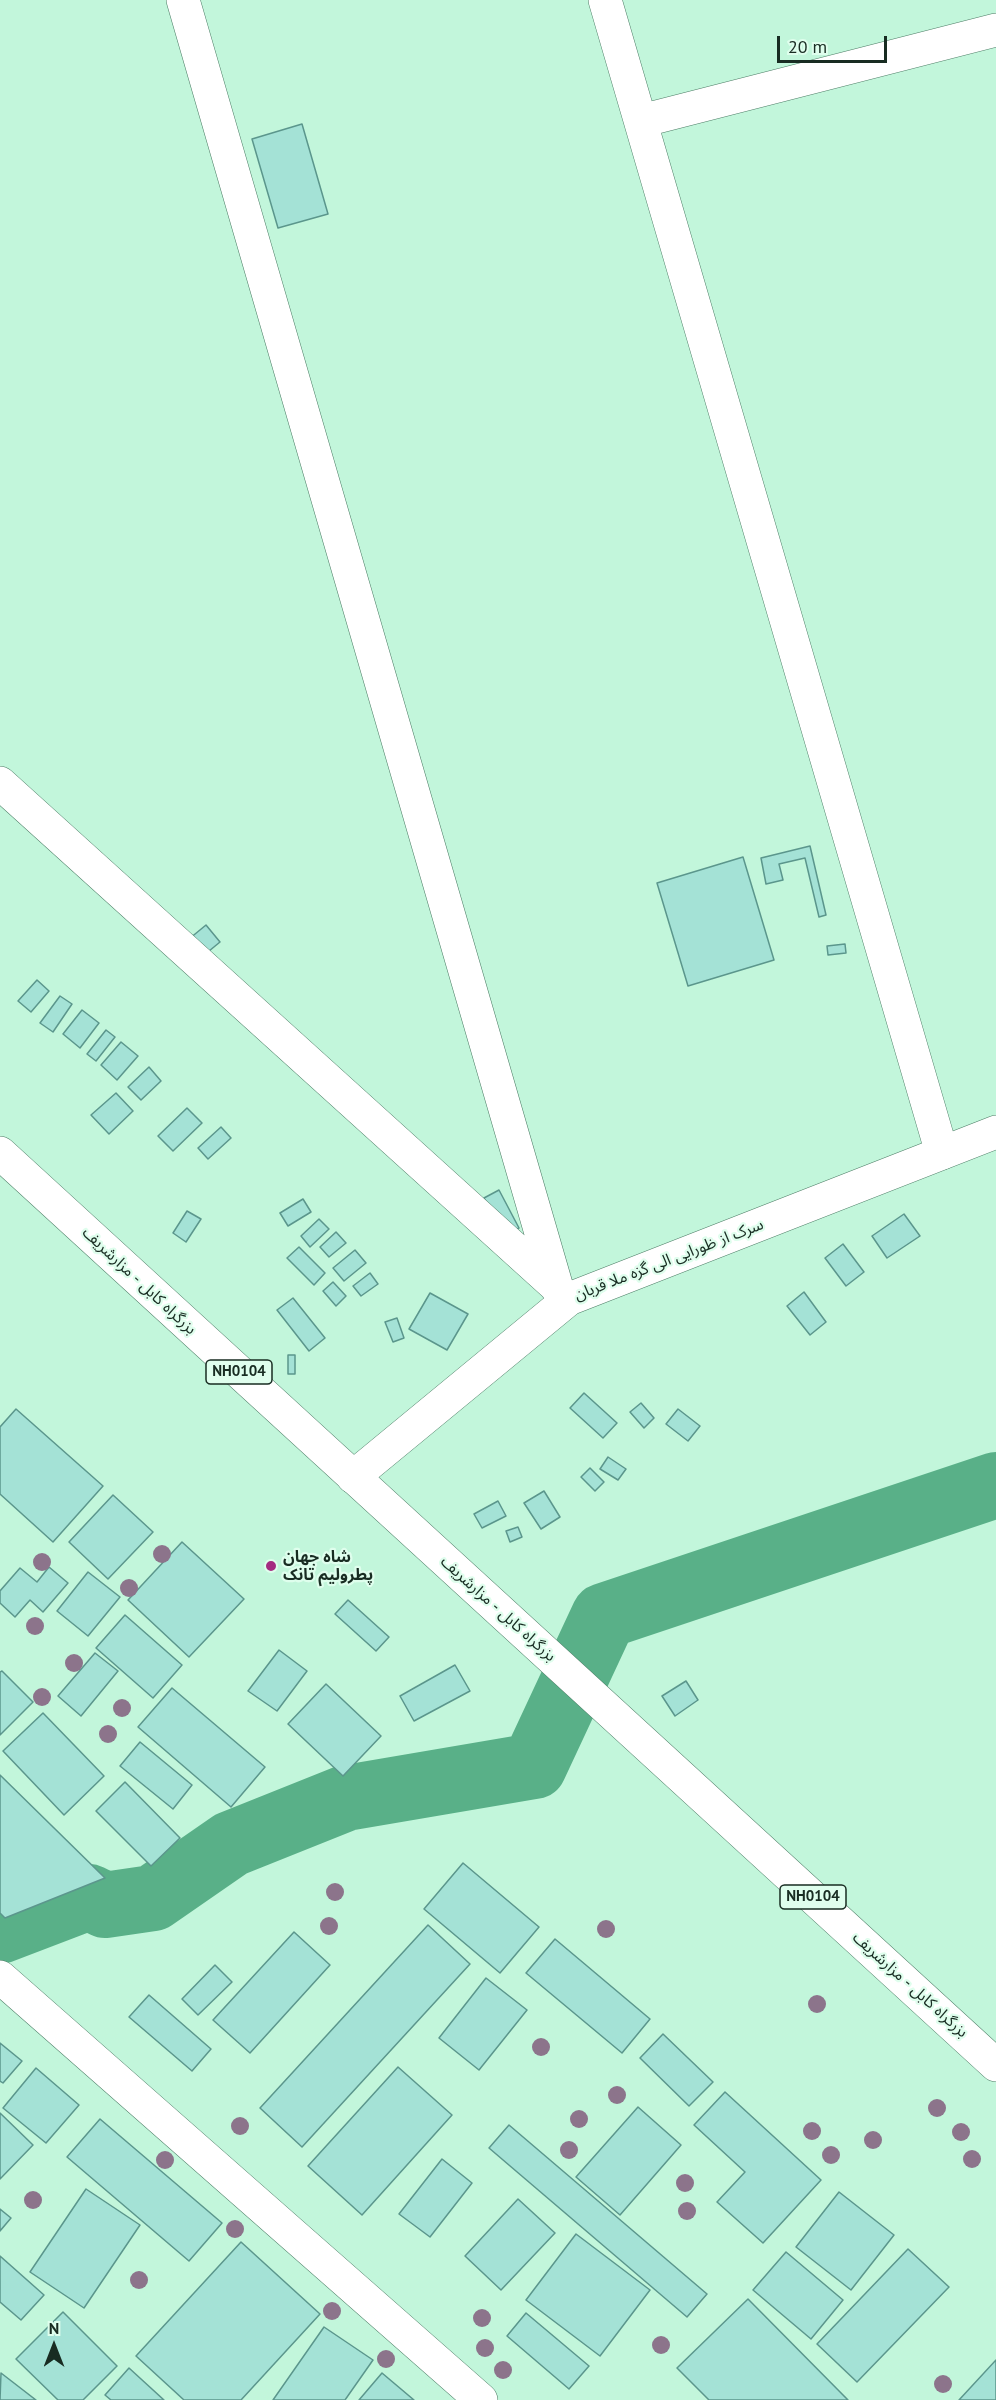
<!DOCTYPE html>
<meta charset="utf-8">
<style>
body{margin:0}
#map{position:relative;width:996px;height:2400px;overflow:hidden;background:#c2f6db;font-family:"PT Sans",sans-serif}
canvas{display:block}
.north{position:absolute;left:24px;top:2316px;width:60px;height:60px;-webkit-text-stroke:4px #dffeed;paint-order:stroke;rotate:0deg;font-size:16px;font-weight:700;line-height:24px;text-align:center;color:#182c22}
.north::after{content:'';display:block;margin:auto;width:21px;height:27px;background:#182c22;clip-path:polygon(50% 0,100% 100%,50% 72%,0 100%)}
.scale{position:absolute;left:777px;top:36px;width:110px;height:27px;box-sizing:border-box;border:3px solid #182c22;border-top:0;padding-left:8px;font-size:18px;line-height:21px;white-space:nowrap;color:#182c22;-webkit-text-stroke:4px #dffeed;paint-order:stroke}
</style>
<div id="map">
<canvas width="996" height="2400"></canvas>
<div class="north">N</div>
<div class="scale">20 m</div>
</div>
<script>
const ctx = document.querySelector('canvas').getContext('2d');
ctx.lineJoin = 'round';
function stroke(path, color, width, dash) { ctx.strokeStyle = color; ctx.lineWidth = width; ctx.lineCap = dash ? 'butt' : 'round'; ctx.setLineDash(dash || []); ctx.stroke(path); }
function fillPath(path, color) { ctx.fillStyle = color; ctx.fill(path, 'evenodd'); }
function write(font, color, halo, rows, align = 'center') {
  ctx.font = font + ' "PT Sans","Noto Sans Arabic",sans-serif'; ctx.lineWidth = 4.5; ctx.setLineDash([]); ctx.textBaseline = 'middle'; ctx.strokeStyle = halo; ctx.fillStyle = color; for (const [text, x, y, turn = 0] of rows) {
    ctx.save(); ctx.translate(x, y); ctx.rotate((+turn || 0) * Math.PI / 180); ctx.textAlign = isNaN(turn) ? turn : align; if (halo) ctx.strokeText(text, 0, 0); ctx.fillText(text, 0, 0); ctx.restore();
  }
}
stroke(new Path2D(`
 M 0,1931 L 89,1897 L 105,1905 L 153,1898 L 231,1844 L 346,1798 L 534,1766 L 604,1616 L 996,1485`), '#59b088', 66);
const building = new Path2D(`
 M 302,124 L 328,214 L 278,228 L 252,139 Z
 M 810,846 L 826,915 L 819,917 L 805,858 L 779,864 L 783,880 L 766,884 L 761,858 Z
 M 743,857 L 774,960 L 688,986 L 657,883 Z
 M 206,925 L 220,942 L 203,956 L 189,939 Z
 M 845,944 L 846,953 L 828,955 L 827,946 Z
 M 37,980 L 49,991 L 31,1012 L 18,1001 Z
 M 60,996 L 72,1004 L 53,1032 L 40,1023 Z
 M 82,1010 L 99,1023 L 80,1048 L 63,1034 Z
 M 106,1030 L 115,1037 L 96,1061 L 87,1054 Z
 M 121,1042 L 138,1056 L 117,1080 L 101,1065 Z
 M 149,1067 L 161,1081 L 141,1100 L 128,1087 Z
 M 116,1093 L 133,1111 L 109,1134 L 91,1115 Z
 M 187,1108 L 202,1123 L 173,1151 L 158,1136 Z
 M 221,1127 L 231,1138 L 208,1159 L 198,1148 Z
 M 499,1190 L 519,1228 L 504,1236 L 484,1198 Z
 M 303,1199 L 311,1212 L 288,1226 L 280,1213 Z
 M 187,1211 L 201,1219 L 186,1242 L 173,1233 Z
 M 904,1214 L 920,1236 L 887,1258 L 872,1236 Z
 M 319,1219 L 329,1229 L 310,1247 L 301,1236 Z
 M 336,1232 L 346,1243 L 329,1257 L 320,1247 Z
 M 843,1244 L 864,1272 L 846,1286 L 825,1258 Z
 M 299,1247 L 325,1273 L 314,1285 L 287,1258 Z
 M 355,1250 L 366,1263 L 344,1281 L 333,1268 Z
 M 370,1273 L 378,1284 L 361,1296 L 353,1286 Z
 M 333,1282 L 346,1296 L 336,1306 L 323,1291 Z
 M 804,1292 L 826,1322 L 810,1335 L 787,1306 Z
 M 430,1293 L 468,1314 L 447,1350 L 409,1329 Z
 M 293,1298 L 325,1338 L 309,1351 L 277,1310 Z
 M 397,1318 L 404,1338 L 393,1342 L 385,1322 Z
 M 288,1355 L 295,1355 L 295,1374 L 288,1374 Z
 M 584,1393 L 617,1423 L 603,1438 L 570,1408 Z
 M 641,1403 L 654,1418 L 644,1428 L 630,1412 Z
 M 16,1409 L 103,1486 L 53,1542 L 0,1494 L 0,1427 Z
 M 678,1409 L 700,1426 L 688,1441 L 666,1424 Z
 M 608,1457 L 626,1469 L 618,1480 L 600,1469 Z
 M 590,1468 L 604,1482 L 595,1491 L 581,1477 Z
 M 544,1491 L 560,1517 L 541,1529 L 524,1503 Z
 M 113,1495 L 153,1532 L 108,1579 L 69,1542 Z
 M 498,1501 L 506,1516 L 482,1528 L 474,1514 Z
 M 518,1527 L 522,1537 L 510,1542 L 506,1531 Z
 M 182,1542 L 244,1599 L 189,1657 L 128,1600 Z
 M 49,1567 L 68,1583 L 43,1612 L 30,1600 L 15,1617 L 0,1603 L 0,1591 L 20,1568 L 37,1582 Z
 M 88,1572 L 120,1597 L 88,1636 L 57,1611 Z
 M 348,1600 L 389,1637 L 376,1651 L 335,1614 Z
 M 125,1615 L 182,1665 L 153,1698 L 96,1648 Z
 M 279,1650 L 307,1671 L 277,1711 L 248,1691 Z
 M 95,1653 L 118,1671 L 81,1716 L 58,1696 Z
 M 455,1665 L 470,1691 L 414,1721 L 400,1696 Z
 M 2,1671 L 33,1702 L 0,1735 L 0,1672 Z
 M 686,1681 L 698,1700 L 675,1716 L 662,1696 Z
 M 326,1684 L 381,1736 L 343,1776 L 288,1724 Z
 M 172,1688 L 265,1767 L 231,1807 L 138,1727 Z
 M 43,1713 L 104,1776 L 64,1815 L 3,1751 Z
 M 140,1742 L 192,1785 L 173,1809 L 120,1766 Z
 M 0,1775 L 105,1878 L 5,1918 L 0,1913 Z
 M 125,1782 L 180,1838 L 151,1866 L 96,1811 Z
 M 463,1863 L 539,1927 L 500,1973 L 424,1909 Z
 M 428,1925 L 470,1964 L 302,2147 L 260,2108 Z
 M 294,1932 L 330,1965 L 250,2053 L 213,2020 Z
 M 555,1939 L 650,2019 L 622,2053 L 526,1973 Z
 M 215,1965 L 232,1982 L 198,2015 L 182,1999 Z
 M 486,1978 L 527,2010 L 479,2070 L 439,2038 Z
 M 149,1995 L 211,2049 L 192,2071 L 129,2017 Z
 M 663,2034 L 713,2082 L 689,2106 L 640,2058 Z
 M 0,2043 L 22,2061 L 3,2083 L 0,2081 Z
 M 398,2067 L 452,2115 L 362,2215 L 308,2166 Z
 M 36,2068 L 79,2105 L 46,2143 L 3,2108 Z
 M 725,2092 L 821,2180 L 763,2243 L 717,2202 L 745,2172 L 694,2125 Z
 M 638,2107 L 681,2145 L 620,2215 L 576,2177 Z
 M 0,2113 L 33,2145 L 0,2179 Z
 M 100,2119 L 222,2223 L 189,2261 L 67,2157 Z
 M 509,2125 L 707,2294 L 687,2317 L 489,2148 Z
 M 442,2159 L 472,2183 L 430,2237 L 399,2214 Z
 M 86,2189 L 140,2225 L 84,2308 L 30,2272 Z
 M 839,2192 L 894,2235 L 851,2290 L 796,2247 Z
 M 518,2199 L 555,2233 L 501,2290 L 465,2256 Z
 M 0,2209 L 11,2218 L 0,2231 Z
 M 576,2234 L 650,2290 L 600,2356 L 526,2300 Z
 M 241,2242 L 320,2314 L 241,2400 L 184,2400 L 136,2356 Z
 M 908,2249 L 949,2287 L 857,2382 L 817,2344 Z
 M 786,2252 L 843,2300 L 811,2339 L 753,2290 Z
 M 0,2256 L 44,2295 L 21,2320 L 0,2302 Z
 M 748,2299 L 848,2400 L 709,2400 L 677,2368 Z
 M 63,2312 L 117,2366 L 83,2400 L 58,2400 L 16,2359 Z
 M 526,2313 L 589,2366 L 569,2389 L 507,2336 Z
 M 324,2327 L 373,2360 L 345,2400 L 273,2400 Z
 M 996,2360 L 996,2400 L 959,2400 Z
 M 129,2368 L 164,2400 L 111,2400 L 105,2395 Z
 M 1,2373 L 36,2400 L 0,2400 Z
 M 382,2373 L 414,2400 L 359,2400 Z`);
fillPath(building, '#a4e2d6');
stroke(building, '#5b968c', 1.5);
const minor = new Path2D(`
 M 183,0 L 557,1288
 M 605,0 L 942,1153
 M 641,121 L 996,30
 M 0,783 L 557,1287
 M 0,1977 L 481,2400`);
const tertiary = new Path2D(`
 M 353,1477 L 569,1299 L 996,1132`);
const trunk = new Path2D(`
 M 0,1153 L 996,2065`);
stroke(minor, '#4d7d66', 34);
stroke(tertiary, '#4d7d66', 34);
stroke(trunk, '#4d7d66', 34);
stroke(minor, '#fff', 33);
stroke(tertiary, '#fff', 33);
stroke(trunk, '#fff', 33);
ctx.fillStyle = '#8c748b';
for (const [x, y] of [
 [162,1554],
 [42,1562],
 [129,1588],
 [35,1626],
 [74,1663],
 [42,1697],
 [122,1708],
 [108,1734],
 [335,1892],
 [329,1926],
 [606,1929],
 [817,2004],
 [541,2047],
 [617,2095],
 [937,2108],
 [579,2119],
 [240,2126],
 [812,2131],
 [961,2132],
 [873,2140],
 [569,2150],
 [831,2155],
 [972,2159],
 [165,2160],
 [685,2183],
 [33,2200],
 [687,2211],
 [235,2229],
 [139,2280],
 [332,2311],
 [482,2318],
 [661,2345],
 [485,2348],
 [386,2359],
 [503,2370],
 [943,2384]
]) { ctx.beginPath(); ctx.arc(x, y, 9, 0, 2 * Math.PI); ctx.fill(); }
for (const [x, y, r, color] of [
 [271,1566,6,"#a42b81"]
]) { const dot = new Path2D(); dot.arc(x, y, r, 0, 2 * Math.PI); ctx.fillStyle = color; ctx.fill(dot); stroke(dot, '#dffeed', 2); }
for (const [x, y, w] of [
 [239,1372,66],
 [813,1897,66]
]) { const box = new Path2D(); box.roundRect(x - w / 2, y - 12, w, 24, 4.5); ctx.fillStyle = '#dffeed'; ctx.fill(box); stroke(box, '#182c22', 1.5); }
write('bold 15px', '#182c22', null, [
 ["NH0104",239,1372],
 ["NH0104",813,1897]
]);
write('16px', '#182c22', '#dffeed', [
 ["سرک از ظورایی الی گزه ملا قربان",669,1260,-21],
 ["بزرگراه کابل - مزارشریف",139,1281,43],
 ["بزرگراه کابل - مزارشریف",498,1609,42],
 ["بزرگراه کابل - مزارشریف",910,1985,42]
]);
write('bold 16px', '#182c22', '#dffeed', [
 ["شاه جهان",283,1557],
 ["پطرولیم تانک",283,1575]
], 'left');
</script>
